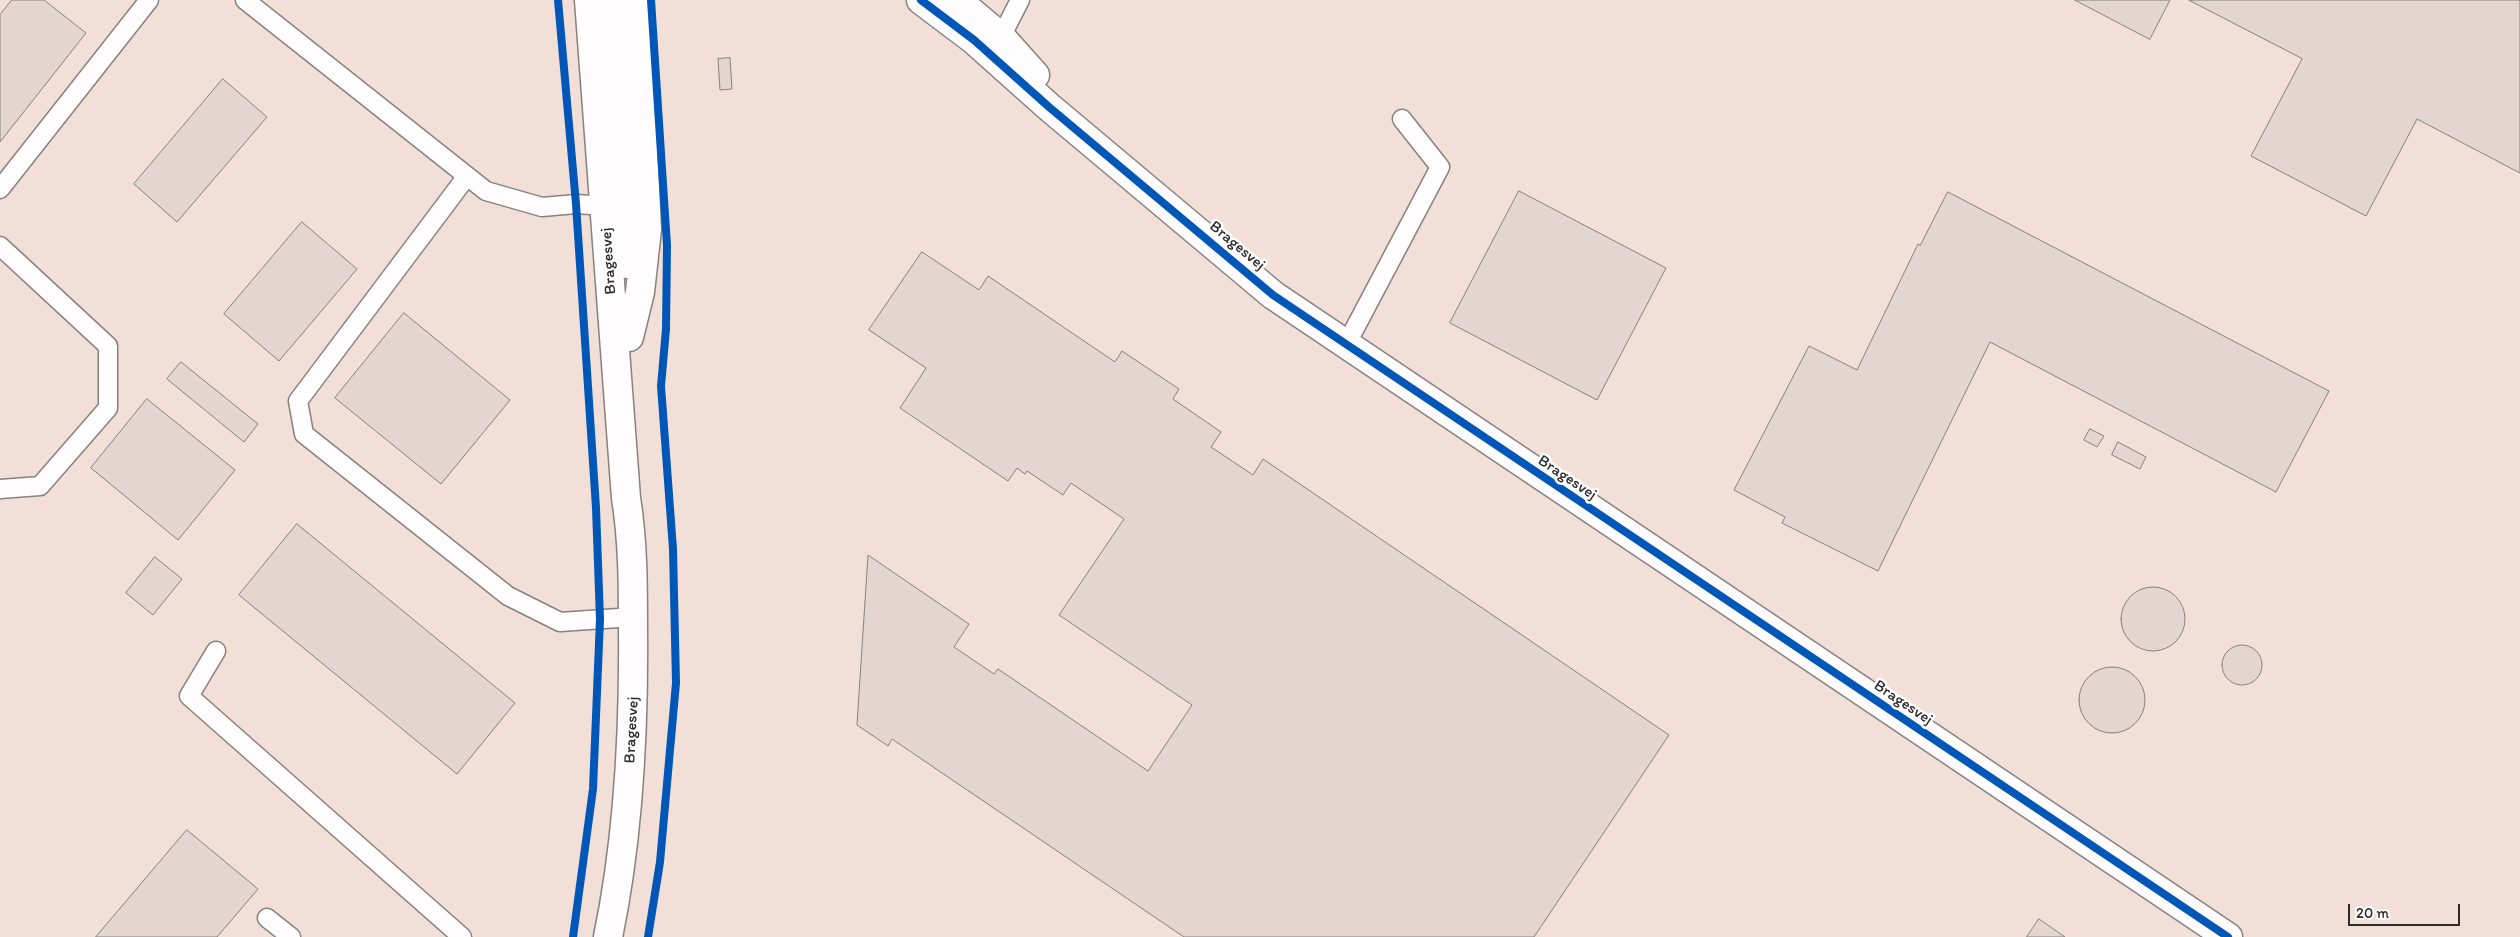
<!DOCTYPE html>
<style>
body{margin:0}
#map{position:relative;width:2520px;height:937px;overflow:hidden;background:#f5ece8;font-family:Itim,sans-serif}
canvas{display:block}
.scale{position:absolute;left:2348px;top:904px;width:112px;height:22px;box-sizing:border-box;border:2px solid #2b2b2b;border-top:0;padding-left:6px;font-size:15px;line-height:18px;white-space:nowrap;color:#2b2b2b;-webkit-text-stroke:4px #fff;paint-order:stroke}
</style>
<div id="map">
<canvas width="2520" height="937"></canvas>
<div class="scale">20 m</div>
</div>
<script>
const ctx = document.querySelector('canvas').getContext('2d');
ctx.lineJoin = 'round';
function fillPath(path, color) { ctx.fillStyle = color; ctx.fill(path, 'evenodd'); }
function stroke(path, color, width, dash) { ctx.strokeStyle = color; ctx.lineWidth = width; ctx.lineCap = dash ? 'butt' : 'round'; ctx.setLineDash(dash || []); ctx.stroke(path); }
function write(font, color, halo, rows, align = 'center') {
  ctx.font = font + ' Itim,sans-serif'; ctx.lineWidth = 5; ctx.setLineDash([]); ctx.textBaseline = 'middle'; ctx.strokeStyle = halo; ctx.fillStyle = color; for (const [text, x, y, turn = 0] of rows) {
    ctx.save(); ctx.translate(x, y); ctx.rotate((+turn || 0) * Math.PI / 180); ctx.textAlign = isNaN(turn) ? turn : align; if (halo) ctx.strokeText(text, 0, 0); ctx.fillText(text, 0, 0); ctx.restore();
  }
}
fillPath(new Path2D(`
 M 0,0 L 2520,0 L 2520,937 L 0,937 Z`), '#f2dfd7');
const building = new Path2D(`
 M 12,0 L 44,0 L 86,33 L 0,142 L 0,15 Z
 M 2075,0 L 2170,0 L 2150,39 Z
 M 2189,0 L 2520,0 L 2520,173 L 2417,119 L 2366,216 L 2251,156 L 2302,59 Z
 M 730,58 L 732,89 L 720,90 L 718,59 Z
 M 223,79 L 267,117 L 177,222 L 134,184 Z
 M 1519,191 L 1666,268 L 1597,400 L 1450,323 Z
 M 1948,192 L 2329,391 L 2276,492 L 1990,342 L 1878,571 L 1782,523 L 1785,517 L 1734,490 L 1809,346 L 1857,370 L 1918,244 L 1920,245 Z
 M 302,222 L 357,269 L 279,361 L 224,314 Z
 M 922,252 L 979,290 L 988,276 L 1115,362 L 1122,351 L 1179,389 L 1173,399 L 1221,432 L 1211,447 L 1253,475 L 1263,459 L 1669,735 L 1534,937 L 1184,937 L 892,739 L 888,746 L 857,725 L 868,555 L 969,624 L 954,647 L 994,674 L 998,669 L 1148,771 L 1192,705 L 1059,615 L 1124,519 L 1071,483 L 1063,495 L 1027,471 L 1025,474 L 1017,468 L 1008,481 L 900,408 L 926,368 L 869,330 Z
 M 404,313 L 510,400 L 441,484 L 335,398 Z
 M 181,362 L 258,424 L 244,442 L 167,379 Z
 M 147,399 L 235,470 L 178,540 L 91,468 Z
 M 2090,429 L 2104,436 L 2097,447 L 2084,440 Z
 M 2118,442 L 2146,457 L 2140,469 L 2112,455 Z
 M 297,524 L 515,703 L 457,774 L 239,595 Z
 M 155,557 L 182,579 L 153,615 L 126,593 Z
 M2121 619a32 32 0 1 1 64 0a32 32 0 1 1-64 0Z
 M2222 665a20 20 0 1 1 40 0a20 20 0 1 1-40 0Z
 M2079 700a33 33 0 1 1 66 0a33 33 0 1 1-66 0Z
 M 187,830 L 258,889 L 217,937 L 96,937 Z
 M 2039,919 L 2065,937 L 2027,937 Z`);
fillPath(building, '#e3d5cf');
stroke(building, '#868280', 1);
const service = new Path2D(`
 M 245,0 L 486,191 L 542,207 L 576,204 L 605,206
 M 1001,37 L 1020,0
 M 467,176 L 298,401 L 304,434 L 508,596 L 560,622 L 633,617
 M 0,189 L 149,0
 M 0,246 L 108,346 L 108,408 L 40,486 L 0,489
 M 1346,345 L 1440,167 L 1402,119
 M 216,651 L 189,696 L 462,937
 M 267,918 L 291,937`);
const minor = new Path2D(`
 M 921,0 L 974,40 L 1049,107 L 1273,295 L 2228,937
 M 957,0 L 1001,37 L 1035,75
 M 629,337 L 640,292 L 647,229 L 636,0`);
const primary = new Path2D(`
 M 589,0 L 626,498 C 633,541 633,587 633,631 C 634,733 629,836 608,937
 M 613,0 L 627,264`);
stroke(service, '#868280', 21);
stroke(minor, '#868280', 31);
stroke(primary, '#868280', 31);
stroke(service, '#fefcfc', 18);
stroke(minor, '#fefcfc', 28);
stroke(primary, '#fefcfc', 28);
stroke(new Path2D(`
 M 558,0 L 576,204 L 596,508 L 600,619 L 593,789 L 573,937
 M 921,0 L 974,40 L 1049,107 L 1273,295 L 2228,937
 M 648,937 L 660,862 L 676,683 L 673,549 L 661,386 L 666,329 L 667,245 L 651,0`), '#0057b8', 8);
write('16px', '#2b2b2b', '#fff', [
 ["Bragesvej",1237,246,40],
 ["Bragesvej",609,261,-94],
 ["Bragesvej",1567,478,34],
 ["Bragesvej",1903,703,34],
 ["Bragesvej",632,730,-87]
]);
</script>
